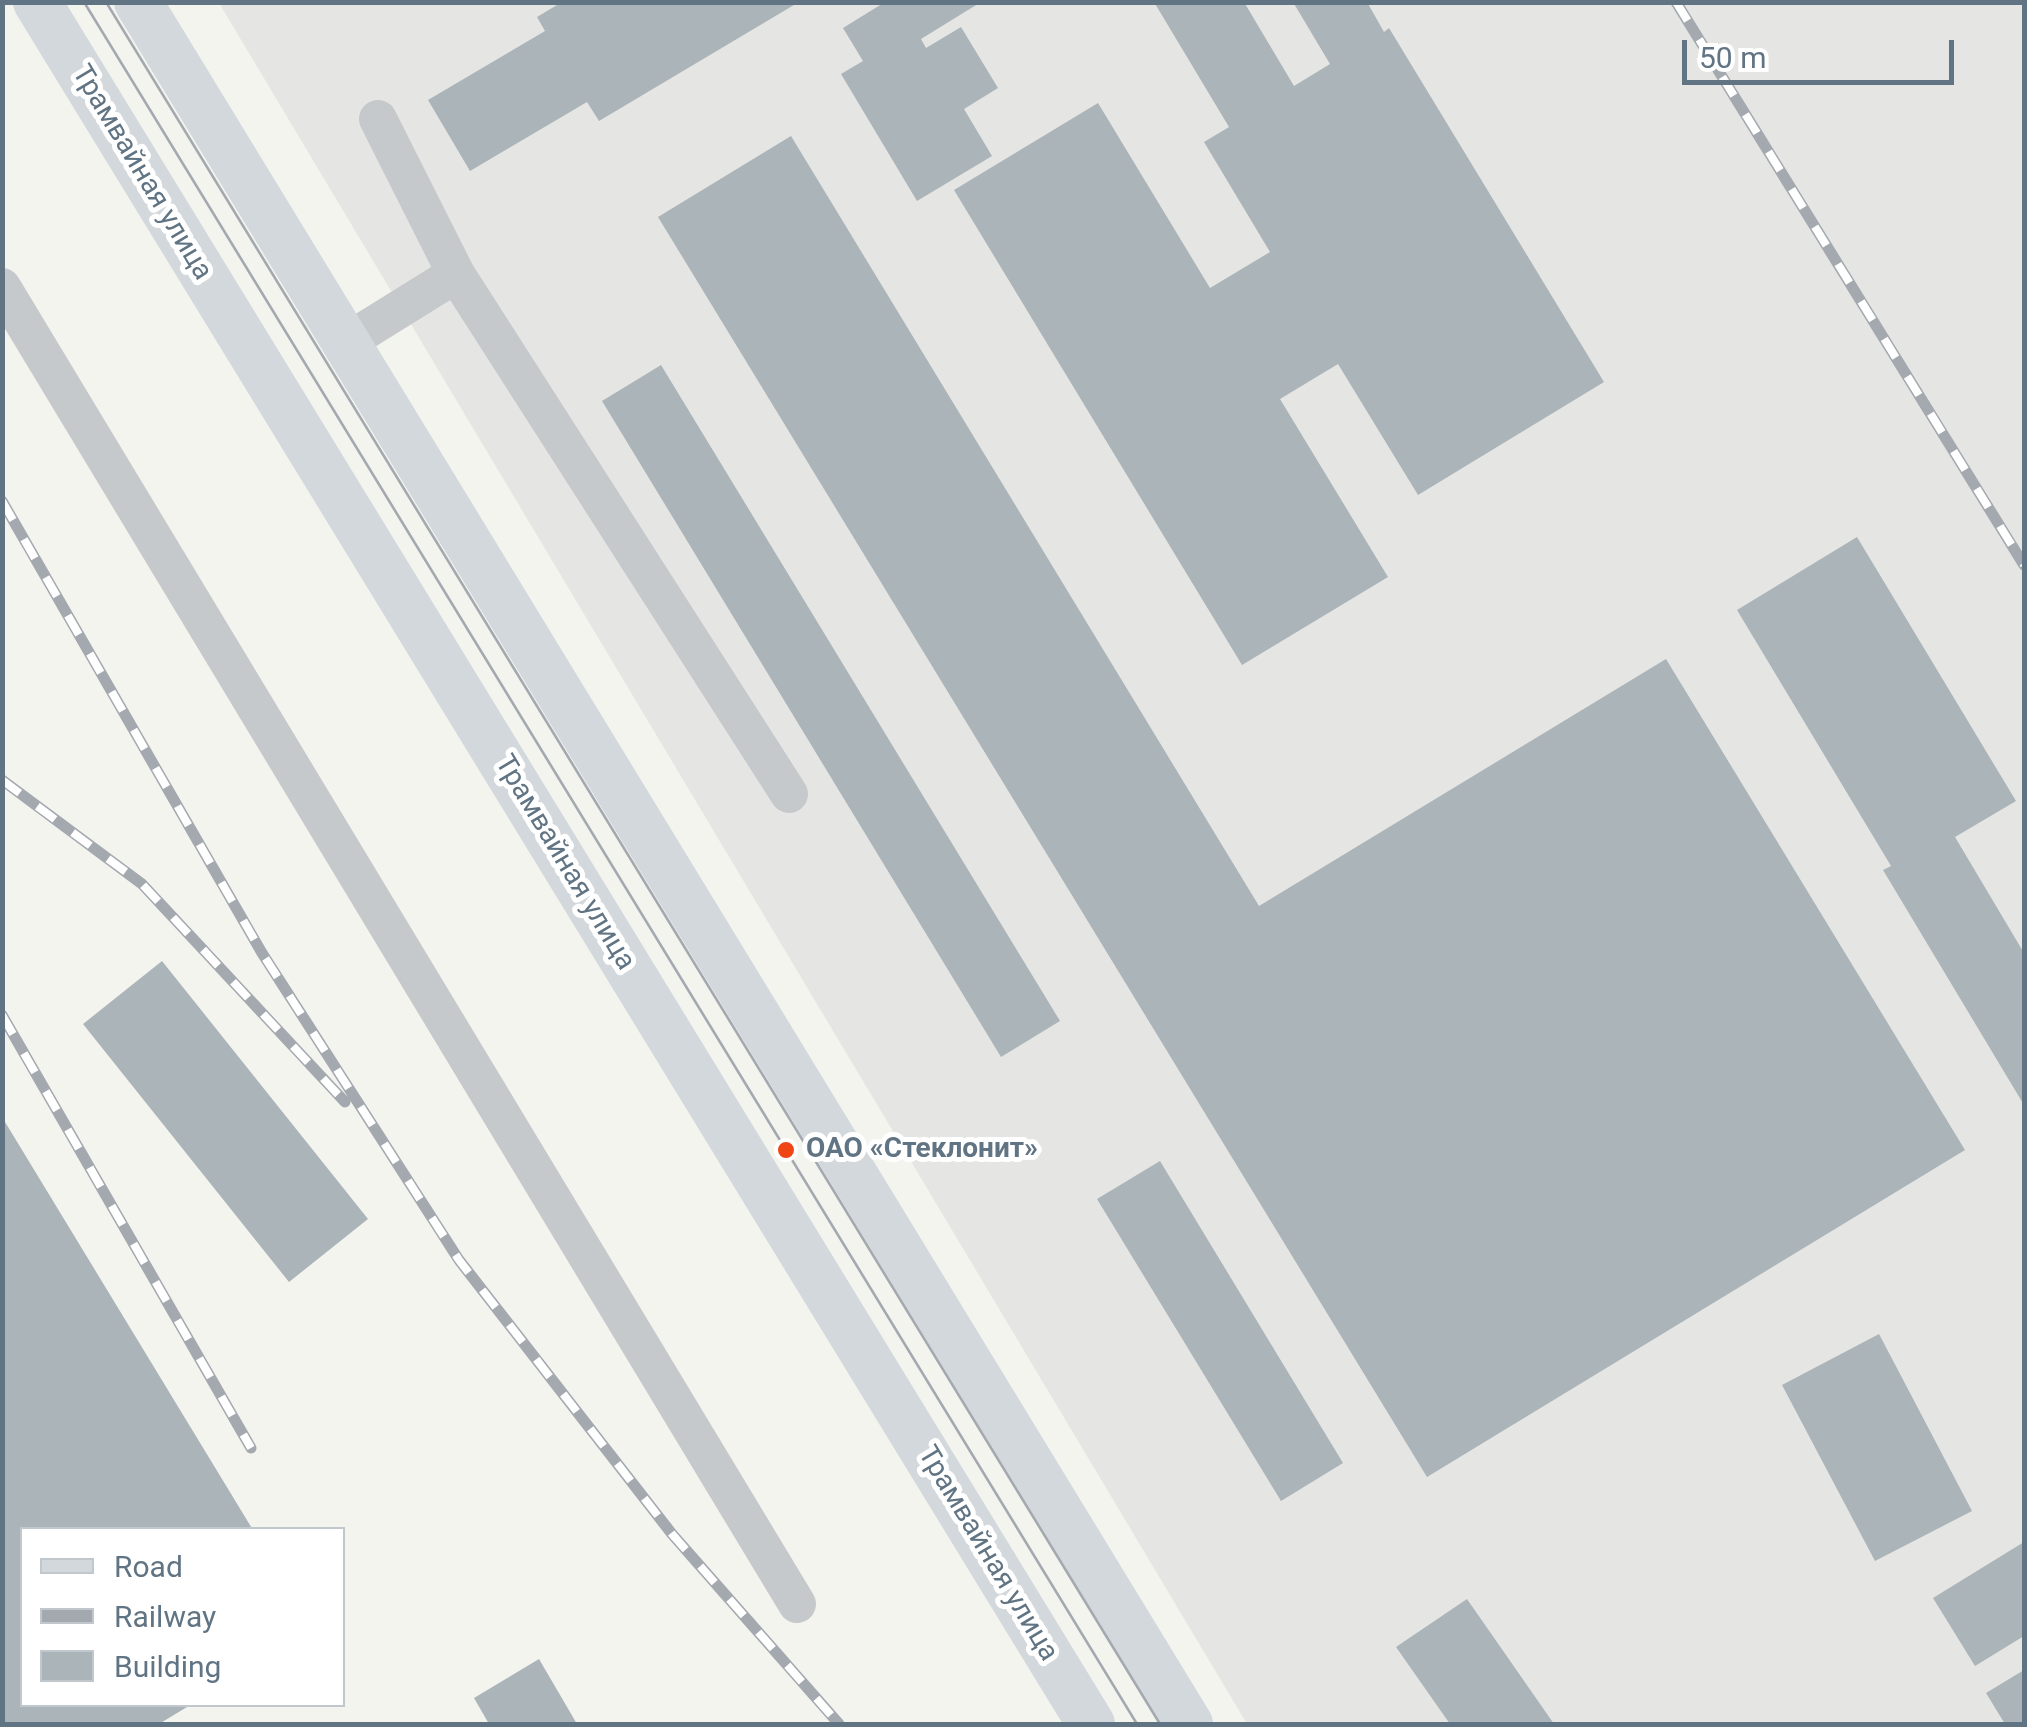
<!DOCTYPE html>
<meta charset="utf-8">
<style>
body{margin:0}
#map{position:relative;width:2027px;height:1727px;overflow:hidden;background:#f4f4ef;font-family:Roboto,sans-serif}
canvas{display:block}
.frame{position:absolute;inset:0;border:5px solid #617483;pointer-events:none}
.legend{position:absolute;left:20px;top:1527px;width:325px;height:180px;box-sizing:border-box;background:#fff;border:2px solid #c0c7cd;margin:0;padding:12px 18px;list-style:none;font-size:30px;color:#617483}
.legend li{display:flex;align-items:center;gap:20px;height:50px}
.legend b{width:50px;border:2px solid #c0c7cd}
.scale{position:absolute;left:1682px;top:40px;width:272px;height:45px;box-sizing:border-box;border:5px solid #617483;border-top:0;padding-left:12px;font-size:30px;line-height:35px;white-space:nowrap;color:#617483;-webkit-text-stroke:8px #fff;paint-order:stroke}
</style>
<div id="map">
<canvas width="2027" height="1727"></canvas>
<div class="frame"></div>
<ul class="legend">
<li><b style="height:12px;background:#d2d8dc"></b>Road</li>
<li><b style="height:12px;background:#a3a9af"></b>Railway</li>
<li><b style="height:28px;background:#abb4b8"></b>Building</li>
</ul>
<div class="scale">50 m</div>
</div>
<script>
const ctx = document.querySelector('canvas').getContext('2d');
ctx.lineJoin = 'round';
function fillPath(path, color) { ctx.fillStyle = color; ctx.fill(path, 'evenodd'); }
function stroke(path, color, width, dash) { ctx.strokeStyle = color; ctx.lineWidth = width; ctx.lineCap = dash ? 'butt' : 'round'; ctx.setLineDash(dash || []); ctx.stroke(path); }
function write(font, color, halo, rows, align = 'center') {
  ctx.font = font + ' Roboto,sans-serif'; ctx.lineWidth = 10; ctx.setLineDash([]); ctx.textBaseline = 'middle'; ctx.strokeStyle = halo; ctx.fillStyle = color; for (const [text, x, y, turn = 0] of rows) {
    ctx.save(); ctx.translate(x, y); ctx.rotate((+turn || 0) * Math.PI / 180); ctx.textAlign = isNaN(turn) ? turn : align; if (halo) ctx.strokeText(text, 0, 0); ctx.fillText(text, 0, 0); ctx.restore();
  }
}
fillPath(new Path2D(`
 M 219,3 L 2024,3 L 2024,1724 L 1247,1724 Z`), '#e5e6e3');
fillPath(new Path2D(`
 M 562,2 L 799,2 L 599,121 L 587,102 L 470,171 L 428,100 L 545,31 L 537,17 Z
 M 885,2 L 981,2 L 921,39 L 926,48 L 961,27 L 998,88 L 964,109 L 992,156 L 917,201 L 841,74 L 863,61 L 843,28 Z
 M 1154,2 L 1244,2 L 1294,86 L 1330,64 L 1293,2 L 1367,2 L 1384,32 L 1389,28 L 1604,382 L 1418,495 L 1338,364 L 1280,399 L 1388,577 L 1242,665 L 954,190 L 1098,103 L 1210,288 L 1270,252 L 1204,142 L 1229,127 Z
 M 791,136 L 1259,906 L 1666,659 L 1965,1150 L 1427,1477 L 658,217 Z
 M 661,365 L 1060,1021 L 1001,1057 L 602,401 Z
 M 1857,537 L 2016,801 L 1955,837 L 2024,953 L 2024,1105 L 1883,870 L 1891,866 L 1737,610 Z
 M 162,961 L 368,1219 L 289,1282 L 83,1024 Z
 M 2,1117 L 253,1530 L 22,1530 L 22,1704 L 192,1704 L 159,1724 L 2,1724 Z
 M 1160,1161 L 1343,1463 L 1281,1501 L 1097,1199 Z
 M 1879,1334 L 1972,1511 L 1875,1561 L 1782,1385 Z
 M 2024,1542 L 2024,1636 L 1975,1666 L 1933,1598 Z
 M 1467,1599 L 1554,1724 L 1450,1724 L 1396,1647 Z
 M 539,1659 L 577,1724 L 489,1724 L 474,1698 Z
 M 2024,1670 L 2024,1724 L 2005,1724 L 1986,1693 Z`), '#abb4b8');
stroke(new Path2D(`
 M 378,119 L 456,274
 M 2,287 L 797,1604
 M 345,343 L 456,274 L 789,794`), '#c6c9cc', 38);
stroke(new Path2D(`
 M 37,2 L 1091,1724
 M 138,2 L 1189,1724`), '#d2d8dc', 48);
stroke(new Path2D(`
 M 84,2 L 1137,1724
 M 106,2 L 1160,1724`), '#a3a9af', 2.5);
const rail = new Path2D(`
 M 1676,2 L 2024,565
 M 2,501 L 262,953 L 459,1260 L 672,1534 L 839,1724
 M 2,780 L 142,884 L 345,1102
 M 2,1015 L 251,1448`);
stroke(rail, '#a3a9af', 11);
stroke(rail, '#fff', 8, [22]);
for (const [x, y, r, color] of [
 [786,1150,10,"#f04514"]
]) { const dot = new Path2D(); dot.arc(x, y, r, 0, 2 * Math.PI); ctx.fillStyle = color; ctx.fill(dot); stroke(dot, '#fff', 4); }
write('28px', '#617483', '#fff', [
 ["Трамвайная улица",141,173,59],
 ["Трамвайная улица",564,863,59],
 ["Трамвайная улица",987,1554,59]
]);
write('bold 28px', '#617483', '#fff', [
 ["ОАО «Стеклонит»",806,1150]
], 'left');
</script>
